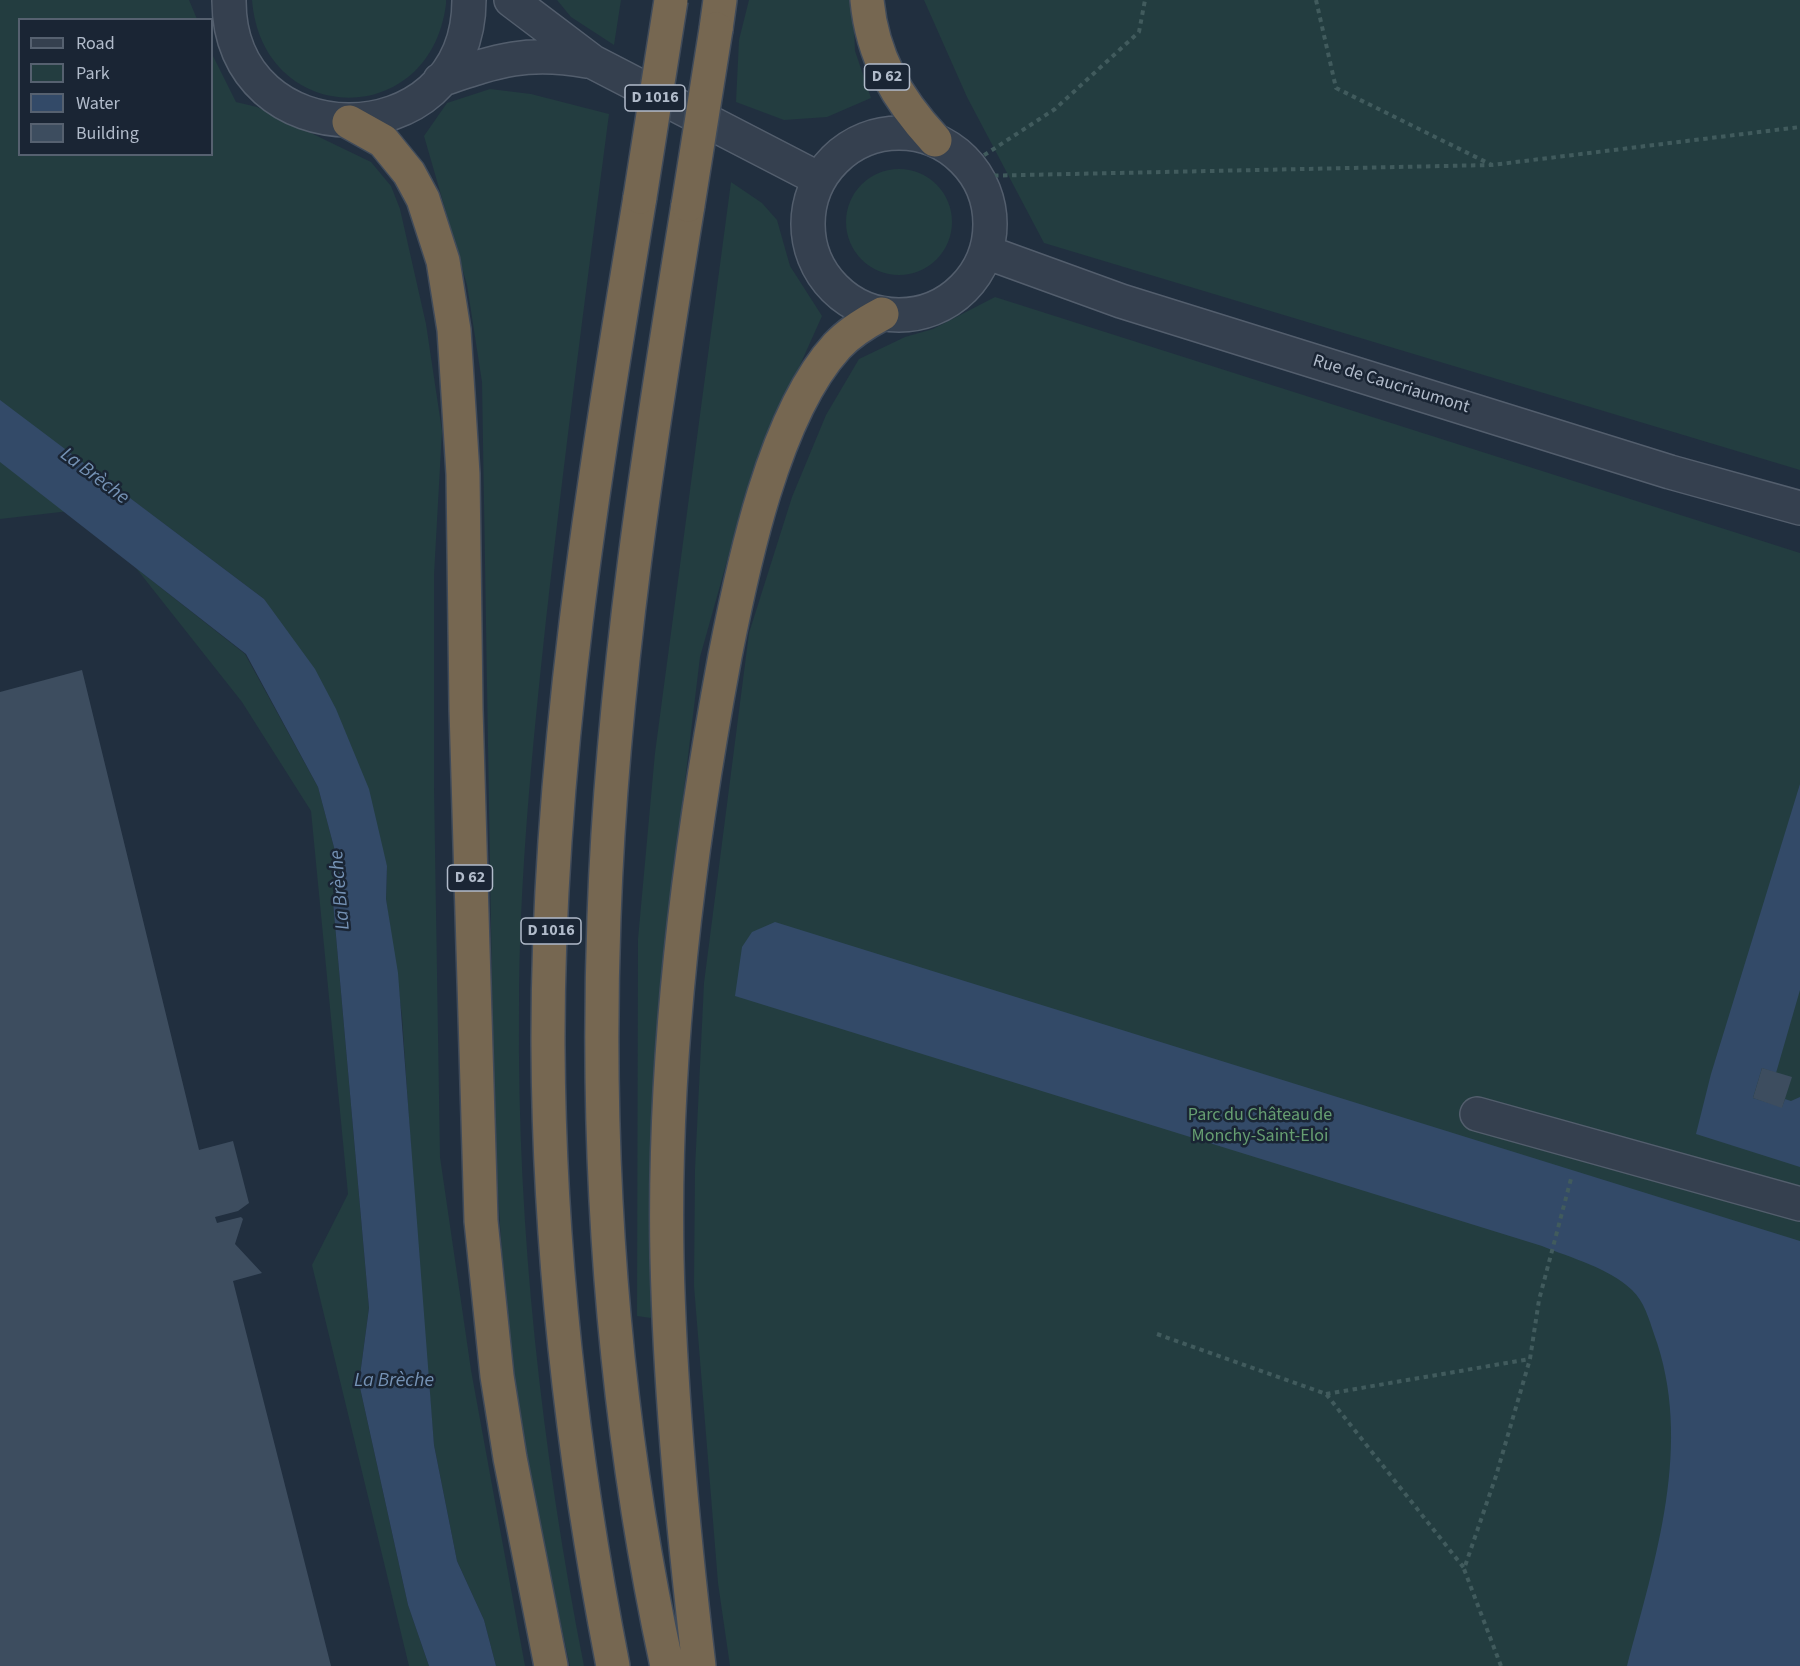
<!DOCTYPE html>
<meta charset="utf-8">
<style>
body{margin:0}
#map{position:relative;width:1800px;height:1666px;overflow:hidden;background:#212f3f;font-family:"Source Sans 3",sans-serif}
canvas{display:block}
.legend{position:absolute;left:18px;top:18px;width:195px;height:138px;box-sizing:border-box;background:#1a2534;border:2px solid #566170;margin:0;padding:8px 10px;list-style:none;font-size:18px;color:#b1bbca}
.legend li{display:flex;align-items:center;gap:12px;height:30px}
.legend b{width:30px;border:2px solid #566170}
</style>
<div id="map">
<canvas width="1800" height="1666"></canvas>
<ul class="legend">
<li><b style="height:8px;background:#35404f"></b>Road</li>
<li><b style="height:16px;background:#233d40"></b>Park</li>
<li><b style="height:16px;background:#334a68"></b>Water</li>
<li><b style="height:16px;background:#3d4d5f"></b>Building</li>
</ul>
</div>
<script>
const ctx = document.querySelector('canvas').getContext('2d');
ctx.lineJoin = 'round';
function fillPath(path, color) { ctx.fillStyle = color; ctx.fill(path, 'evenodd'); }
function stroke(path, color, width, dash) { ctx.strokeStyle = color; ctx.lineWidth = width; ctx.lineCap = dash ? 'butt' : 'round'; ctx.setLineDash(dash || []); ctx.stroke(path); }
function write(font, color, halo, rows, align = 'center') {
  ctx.font = font + ' "Source Sans 3",sans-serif'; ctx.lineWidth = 5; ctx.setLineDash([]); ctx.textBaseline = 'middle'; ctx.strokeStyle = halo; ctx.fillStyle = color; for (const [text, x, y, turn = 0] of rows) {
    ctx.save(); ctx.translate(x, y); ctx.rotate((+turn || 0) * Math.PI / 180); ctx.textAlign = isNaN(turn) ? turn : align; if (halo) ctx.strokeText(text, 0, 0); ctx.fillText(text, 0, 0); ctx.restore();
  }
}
fillPath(new Path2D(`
 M 0,0 L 189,0 L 197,19 L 20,20 L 20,154 L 212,154 L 212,54 L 236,102 L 257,107 L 371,162 L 391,186 L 400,209 L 426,324 L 442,431 L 434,575 L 434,788 L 440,1157 L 471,1370 L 525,1666 L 496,1666 L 484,1620 L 457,1561 L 434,1445 L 420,1285 L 402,1016 L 386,899 L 387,866 L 264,599 L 119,490 L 104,507 L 0,519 Z
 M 252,0 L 446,0 L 446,4 C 430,132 262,127 252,0 Z
 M 557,0 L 621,0 L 614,45 L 571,17 Z
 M 749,0 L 853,0 L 855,51 L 871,98 L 827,117 L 784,120 L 736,102 L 739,40 Z
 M 924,0 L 1800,0 L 1800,470 L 1044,243 L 967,97 Z
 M 490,89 L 531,94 L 609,114 C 587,283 565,451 546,620 C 532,750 519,881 519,1011 C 517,1231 542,1451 584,1666 L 570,1666 C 551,1579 532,1492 518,1403 C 504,1306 498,1207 494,1110 L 482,382 L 467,285 L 424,136 L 447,103 Z
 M846 222a53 53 0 1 1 106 0a53 53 0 1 1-106 0Z
 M 731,182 L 762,203 L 777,220 L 790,266 L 822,316 L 752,472 L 700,657 L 674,873 L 656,1127 L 651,1318 L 637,1316 L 638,939 L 655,753 Z
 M 995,297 L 1800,553 L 1800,1666 L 730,1666 L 718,1583 L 694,1286 L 695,1169 L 704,983 L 749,633 L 792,497 L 826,415 L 859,359 L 905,337 L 933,329 Z
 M 136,568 L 245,654 L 318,787 L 340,870 L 333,902 L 369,1308 L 359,1383 L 408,1605 L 429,1666 L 409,1666 L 312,1265 L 348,1194 L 311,811 L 242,702 Z`), '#233d40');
fillPath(new Path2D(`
 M 0,400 L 264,599 L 315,669 L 336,709 L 369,789 L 387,866 L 386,899 L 398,973 L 434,1445 L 457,1561 L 484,1620 L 496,1666 L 429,1666 L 408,1605 L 359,1383 L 369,1308 L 333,902 L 340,870 L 318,787 L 246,654 L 0,462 Z
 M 1800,784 L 1800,990 L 1776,1073 L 1762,1068 L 1753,1098 L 1782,1107 L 1785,1099 L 1791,1101 L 1800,1097 L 1800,1167 L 1696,1134 L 1711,1074 Z
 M 775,922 L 1800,1241 L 1800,1666 L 1627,1666 C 1655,1560 1694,1443 1654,1334 C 1649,1319 1644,1301 1632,1290 C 1609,1268 1571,1258 1542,1246 L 735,996 L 742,947 L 752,932 Z`), '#334a68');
fillPath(new Path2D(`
 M 82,670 L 199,1150 L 233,1141 L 249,1203 L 238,1211 L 215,1217 L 217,1223 L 241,1217 L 243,1219 L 235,1244 L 262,1273 L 233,1281 L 331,1666 L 0,1666 L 0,692 Z
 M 1762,1068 L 1792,1077 L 1782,1108 L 1753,1098 Z`), '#3d4d5f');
const minor = new Path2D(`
 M 229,0 C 228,159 469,161 469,0
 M 511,0 L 593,62 L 819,179
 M 440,80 C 496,61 526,50 587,61
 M808 224a91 91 0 1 1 182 0a91 91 0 1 1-182 0Z
 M 986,252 L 1121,301 L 1670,472 L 1800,508
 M 1477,1114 L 1800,1204`);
const highway = new Path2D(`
 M 867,0 C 872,56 897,99 935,140
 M 716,29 L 720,0
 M 349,122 L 383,141 L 409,173 L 423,199 L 443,261 L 454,330 L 463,474 L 466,709 L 481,1221 L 497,1376 L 510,1458 L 551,1666
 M 613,1666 C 573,1461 549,1255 548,1046 C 547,761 594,477 640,197
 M 667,1666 C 614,1421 595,1168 604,917 C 612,680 650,439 688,205
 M 699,1666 C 683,1531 670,1394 667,1258 C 663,1056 688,854 725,656 C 743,565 774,415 837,346 C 850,332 865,323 882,314`);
stroke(minor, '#535e6d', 36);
stroke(highway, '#404b5a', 36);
stroke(new Path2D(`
 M 1316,0 L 1336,88 L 1492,165 L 1800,127
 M 969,165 L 1055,109 L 1139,32 L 1145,0
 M 976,176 L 1491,165
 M 1157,1334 L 1326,1394 L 1464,1568
 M 1326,1394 L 1530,1359
 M 1501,1666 L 1464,1569 L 1496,1476 L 1530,1359 L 1539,1300 L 1572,1175`), '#415b5d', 4, [4.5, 4.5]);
stroke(minor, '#35404f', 33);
stroke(highway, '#766751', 33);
const highwayBridge = new Path2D(`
 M 640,197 L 671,0
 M 688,205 L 716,29`);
stroke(highwayBridge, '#404b5a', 36, []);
stroke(highwayBridge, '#766751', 33);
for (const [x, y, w] of [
 [887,77,45],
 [655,98,60],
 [470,878,45],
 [551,931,60]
]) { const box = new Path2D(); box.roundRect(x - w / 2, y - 13, w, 26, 4.5); ctx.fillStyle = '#1a2534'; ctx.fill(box); stroke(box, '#b1bbca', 1.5); }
write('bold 16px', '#b1bbca', null, [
 ["D 62",887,77],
 ["D 1016",655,98],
 ["D 62",470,878],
 ["D 1016",551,931]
]);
write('18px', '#b1bbca', '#1a2534', [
 ["Rue de Caucriaumont",1391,385,17]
]);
write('18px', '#669e71', '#1a2534', [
 ["Parc du Château de",1260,1116],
 ["Monchy-Saint-Eloi",1260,1137]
]);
write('italic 20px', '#7592b5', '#1a2534', [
 ["La Brèche",94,477,37],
 ["La Brèche",341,890,-95],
 ["La Brèche",394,1382]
]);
</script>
